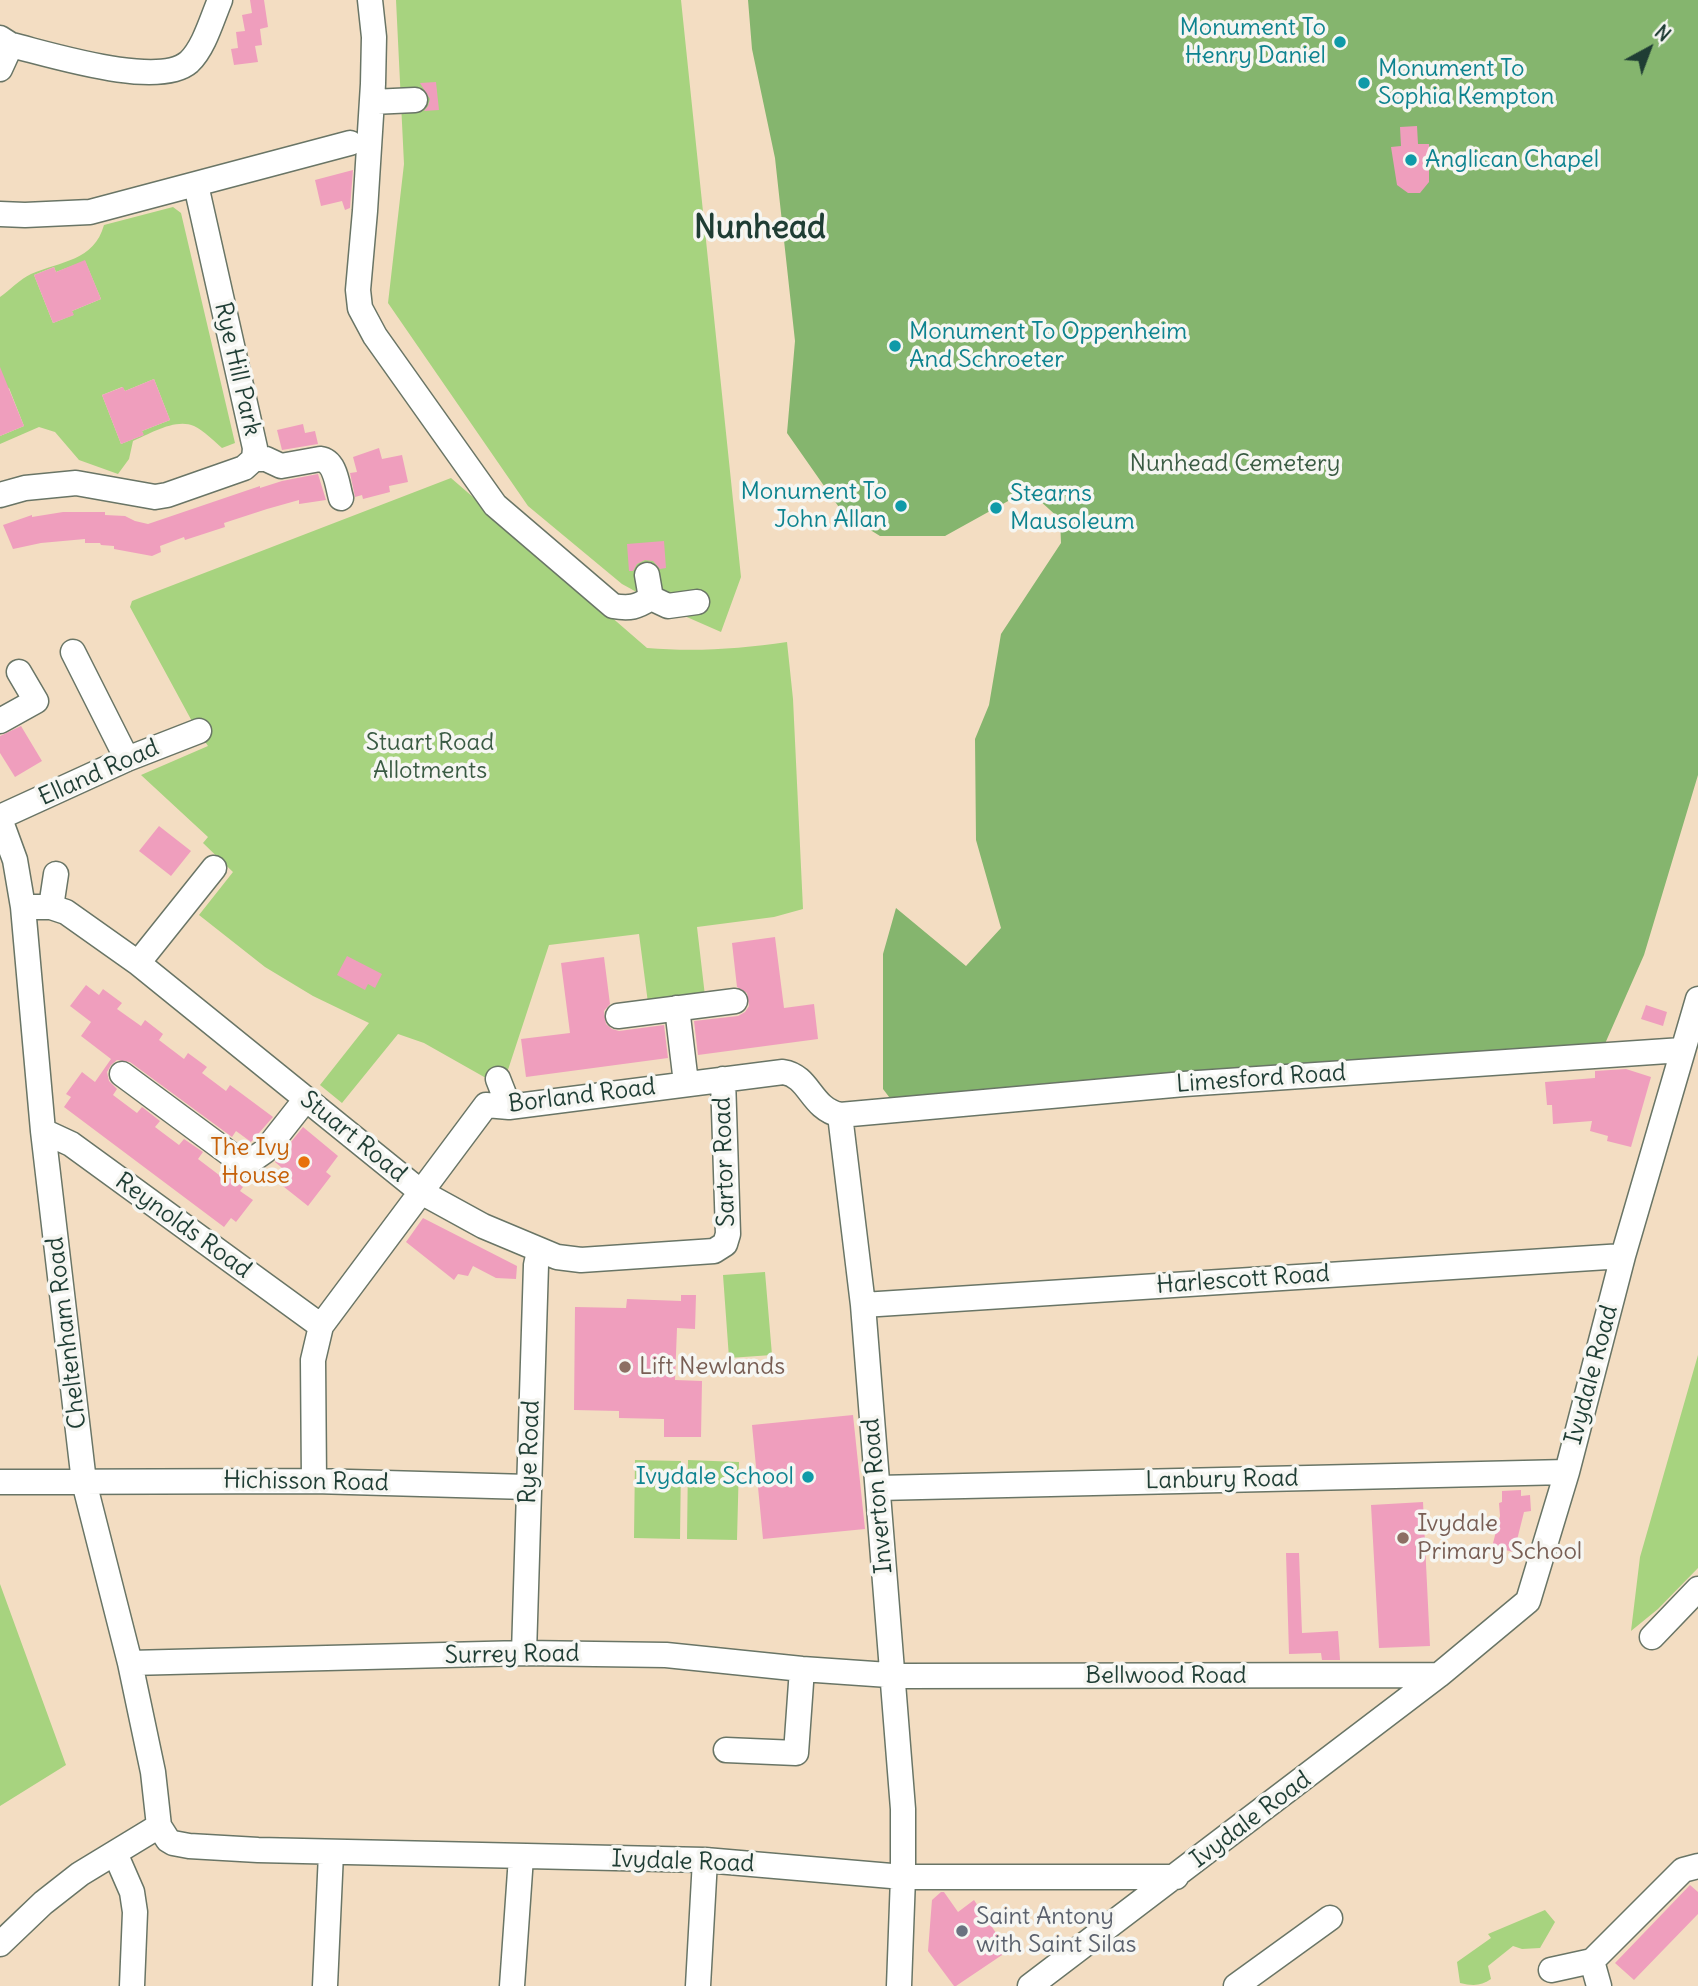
<!DOCTYPE html>
<style>
body{margin:0}
#map{position:relative;width:1698px;height:1986px;overflow:hidden;background:#f3ddc2;font-family:Delius,sans-serif}
canvas{display:block}
.north{position:absolute;left:1614px;top:14px;width:70px;height:70px;-webkit-text-stroke:5px #f6f6f2;paint-order:stroke;rotate:41deg;font-size:19px;font-weight:700;line-height:28px;text-align:center;color:#1f3d34}
.north::after{content:'';display:block;margin:auto;width:24px;height:32px;background:#1f3d34;clip-path:polygon(50% 0,100% 100%,50% 72%,0 100%)}
</style>
<div id="map">
<canvas width="1698" height="1986"></canvas>
<div class="north">N</div>
</div>
<script>
const ctx = document.querySelector('canvas').getContext('2d');
ctx.lineJoin = 'round';
function fillPath(path, color) { ctx.fillStyle = color; ctx.fill(path, 'evenodd'); }
function stroke(path, color, width, dash) { ctx.strokeStyle = color; ctx.lineWidth = width; ctx.lineCap = dash ? 'butt' : 'round'; ctx.setLineDash(dash || []); ctx.stroke(path); }
function write(font, color, halo, rows, align = 'center') {
  ctx.font = font + ' Delius,sans-serif'; ctx.lineWidth = 7; ctx.setLineDash([]); ctx.textBaseline = 'middle'; ctx.strokeStyle = halo; ctx.fillStyle = color; for (const [text, x, y, turn = 0] of rows) {
    ctx.save(); ctx.translate(x, y); ctx.rotate((+turn || 0) * Math.PI / 180); ctx.textAlign = isNaN(turn) ? turn : align; if (halo) ctx.strokeText(text, 0, 0); ctx.fillText(text, 0, 0); ctx.restore();
  }
}
fillPath(new Path2D(`
 M 396,0 L 681,0 L 741,577 L 721,632 L 664,607 L 622,584 L 528,506 L 388,303 L 404,164 Z
 M 173,207 L 181,213 L 235,443 L 222,448 C 214,441 204,431 194,426 C 175,418 150,434 133,441 L 129,459 L 118,474 L 79,460 L 55,432 L 39,427 L 0,444 L 0,436 L 24,426 L 9,388 L 0,391 L 0,297 C 10,290 20,279 31,274 C 61,261 94,261 104,225 ZM 85,261 L 101,299 L 72,311 L 73,315 L 53,323 L 34,275 L 54,267 L 56,272 ZM 154,379 L 170,420 L 142,431 L 143,435 L 121,444 L 102,395 L 122,387 L 125,391 Z
 M 451,478 L 647,648 C 694,652 740,649 787,642 L 793,699 L 803,909 L 774,917 L 697,927 L 705,996 L 648,1003 L 639,934 L 549,945 L 504,1082 L 493,1082 L 424,1043 L 398,1034 L 342,1103 L 320,1085 L 369,1023 L 313,996 L 265,967 L 199,915 L 233,872 L 203,843 L 208,837 L 141,775 L 208,746 L 194,725 L 130,607 L 132,601 L 142,597 Z
 M 765,1272 L 772,1355 L 729,1358 L 723,1275 Z
 M 1698,1355 L 1698,1568 L 1658,1609 L 1631,1631 L 1640,1557 Z
 M 635,1460 L 681,1461 L 680,1539 L 634,1538 Z
 M 688,1460 L 739,1462 L 737,1540 L 687,1539 Z
 M 0,1584 L 66,1765 L 0,1806 Z
 M 1545,1910 L 1555,1922 L 1540,1948 L 1522,1949 L 1513,1946 L 1488,1966 L 1491,1979 C 1481,1986 1473,1986 1460,1983 L 1457,1962 L 1491,1938 L 1488,1934 Z`), '#a7d37f');
fillPath(new Path2D(`
 M 748,0 L 1698,0 L 1698,775 L 1644,955 L 1600,1055 L 899,1110 L 883,1089 L 883,954 L 896,908 L 966,966 L 1001,928 L 976,840 L 975,739 L 989,705 L 1001,634 L 1061,543 L 1060,519 L 1028,490 L 945,536 L 880,536 L 843,513 L 787,433 L 795,341 L 775,158 L 752,49 Z`), '#85b56e');
fillPath(new Path2D(`
 M 250,0 L 264,0 L 268,27 L 260,29 L 262,45 L 255,46 L 258,62 L 234,65 L 231,49 L 238,48 L 236,32 L 245,31 L 242,15 L 252,13 Z
 M 436,82 L 439,110 L 424,111 L 428,106 L 430,99 L 420,83 Z
 M 1417,126 L 1418,144 L 1429,144 L 1429,182 L 1420,193 L 1408,193 L 1397,185 L 1391,147 L 1401,146 L 1400,127 Z
 M 353,170 L 350,208 L 345,210 L 342,201 L 321,206 L 315,180 Z
 M 85,260 L 101,299 L 72,311 L 74,315 L 53,323 L 34,275 L 54,267 L 56,272 Z
 M 0,367 L 24,426 L 0,436 Z
 M 154,379 L 170,420 L 142,431 L 144,435 L 121,444 L 102,395 L 123,387 L 125,391 Z
 M 303,424 L 305,433 L 315,431 L 318,444 L 282,450 L 277,430 Z
 M 379,448 L 382,459 L 402,455 L 408,482 L 389,486 L 390,492 L 363,499 L 362,495 L 355,497 L 350,473 L 357,472 L 353,457 Z
 M 318,474 L 326,500 L 299,504 L 299,500 L 267,509 L 224,523 L 225,527 L 185,540 L 184,537 L 160,546 L 161,552 L 152,556 L 114,549 L 114,546 L 101,545 L 100,543 L 85,543 L 85,539 L 41,543 L 13,549 L 3,525 L 32,515 L 32,517 L 63,512 L 105,512 L 105,515 L 125,516 L 135,521 L 148,524 L 260,486 L 260,488 L 282,481 Z
 M 664,541 L 666,568 L 660,569 L 653,561 L 645,560 L 637,564 L 633,571 L 629,571 L 627,544 Z
 M 21,726 L 42,761 L 15,777 L 0,753 L 0,736 Z
 M 159,826 L 191,851 L 171,876 L 139,851 Z
 M 775,937 L 784,1008 L 814,1004 L 818,1039 L 698,1055 L 694,1021 L 738,1016 L 745,1012 L 749,1006 L 747,993 L 737,987 L 732,943 Z
 M 347,956 L 382,974 L 375,988 L 368,984 L 365,990 L 337,975 Z
 M 604,957 L 610,1004 L 604,1011 L 606,1024 L 612,1029 L 619,1031 L 664,1025 L 668,1058 L 526,1077 L 521,1039 L 570,1033 L 561,963 Z
 M 86,985 L 99,995 L 103,989 L 122,1003 L 117,1009 L 141,1026 L 145,1020 L 163,1034 L 159,1040 L 184,1059 L 188,1053 L 207,1067 L 202,1073 L 226,1091 L 230,1085 L 273,1117 L 251,1142 L 236,1131 L 232,1137 L 130,1062 L 117,1060 L 111,1065 L 107,1072 L 109,1081 L 117,1089 L 113,1095 L 137,1113 L 142,1107 L 160,1121 L 155,1127 L 179,1145 L 184,1139 L 203,1152 L 198,1159 L 223,1178 L 225,1174 L 243,1187 L 240,1191 L 253,1200 L 236,1222 L 231,1218 L 224,1227 L 64,1107 L 71,1097 L 66,1094 L 82,1072 L 95,1082 L 111,1059 L 81,1036 L 91,1022 L 70,1006 Z
 M 1646,1005 L 1667,1012 L 1663,1026 L 1641,1019 Z
 M 1626,1069 L 1651,1077 L 1631,1147 L 1607,1141 L 1608,1136 L 1590,1131 L 1592,1121 L 1553,1124 L 1552,1105 L 1547,1105 L 1545,1082 L 1595,1078 L 1595,1071 Z
 M 303,1127 L 338,1156 L 326,1172 L 331,1176 L 308,1206 L 274,1179 L 282,1168 L 275,1162 Z
 M 423,1218 L 517,1266 L 516,1279 L 496,1278 L 473,1266 L 468,1276 L 458,1274 L 454,1280 L 406,1242 Z
 M 681,1295 L 696,1295 L 695,1329 L 677,1328 L 675,1380 L 702,1381 L 701,1437 L 664,1437 L 664,1419 L 619,1418 L 619,1411 L 574,1410 L 575,1307 L 626,1308 L 627,1299 L 681,1301 Z
 M 853,1415 L 865,1529 L 763,1539 L 752,1425 Z
 M 1521,1490 L 1521,1496 L 1530,1495 L 1531,1511 L 1524,1512 L 1514,1552 L 1492,1547 L 1500,1516 L 1499,1503 L 1502,1502 L 1502,1491 Z
 M 1423,1502 L 1430,1646 L 1379,1648 L 1371,1505 Z
 M 1286,1553 L 1299,1553 L 1302,1633 L 1338,1631 L 1340,1660 L 1322,1660 L 1321,1653 L 1289,1654 Z
 M 1690,1885 L 1698,1892 L 1698,1914 L 1634,1980 L 1615,1963 Z
 M 941,1892 L 944,1892 L 958,1912 L 974,1900 L 1008,1951 L 956,1986 L 954,1986 L 928,1951 L 932,1900 Z`), '#ef9ebd');
const minor = new Path2D(`
 M 370,0 L 374,37 L 373,84 L 365,211 L 358,290 L 360,308 L 375,336 L 495,505 L 613,606 C 630,609 637,607 651,598
 M 0,38 L 11,45 C 49,54 158,89 189,62 C 204,48 212,19 220,0
 M 0,69 L 11,45
 M 372,102 L 415,100
 M 0,214 L 25,215 L 90,212 L 350,143
 M 254,459 L 266,459 L 281,466 L 320,459 C 336,461 337,485 341,498
 M 0,495 L 25,488 L 76,483 L 155,497 L 167,495 L 244,468 L 254,459 L 255,448 L 196,185
 M 647,575 L 651,598 L 668,606 L 697,602
 M 73,652 L 127,759
 M 0,721 L 36,701 L 19,672
 M 0,817 L 127,759 L 199,731
 M 0,819 L 15,860 L 23,907 L 43,1131 L 84,1482 L 130,1663 L 153,1772 L 159,1826 L 168,1840 L 173,1843 L 189,1846 L 258,1850 L 705,1860 L 903,1877 L 1176,1877
 M 23,907 L 51,907 L 66,912 L 138,963 L 421,1192 L 483,1226 L 557,1257 L 581,1260 L 714,1251 L 725,1244 L 728,1234 L 723,1079
 M 51,907 L 56,874
 M 138,963 L 214,868
 M 677,1008 L 686,1083
 M 618,1016 L 735,1001
 M 122,1074 L 245,1165 L 265,1151 L 306,1099
 M 498,1079 L 509,1107
 M 840,1115 L 863,1305 L 903,1809 L 903,1877 L 899,1986
 M 43,1131 L 71,1144 L 321,1326
 M 863,1305 L 1623,1256
 M 314,1481 L 313,1360 L 321,1326 L 486,1105 L 509,1107 L 783,1072 C 810,1076 810,1108 840,1115 L 1184,1084 L 1682,1050
 M 0,1482 L 314,1481 L 528,1487
 M 878,1488 L 1567,1472
 M 1652,1637 L 1698,1589
 M 524,1653 L 536,1265 L 539,1251
 M 130,1663 L 524,1653 L 666,1655 L 802,1669 L 903,1676 L 1439,1675
 M 726,1750 L 796,1753 L 802,1669
 M 115,1853 L 132,1892 L 135,1912 L 132,1986
 M 0,1944 L 43,1903 L 80,1874 L 159,1826
 M 1592,1961 L 1683,1870 L 1698,1866
 M 1592,1961 L 1599,1986
 M 1551,1970 L 1592,1961
 M 325,1986 L 331,1853
 M 512,1986 L 521,1857
 M 698,1986 L 705,1860
 M 1030,1986 L 1439,1675 L 1528,1601 L 1567,1472 L 1623,1256 L 1698,999
 M 1236,1986 L 1330,1918`);
stroke(minor, '#697566', 27);
stroke(minor, '#fff', 24);
for (const [x, y, r, color] of [
 [1340,42,7,"#0f9aa8"],
 [1364,83,7,"#0f9aa8"],
 [1411,160,7,"#0f9aa8"],
 [895,346,7,"#0f9aa8"],
 [901,506,7,"#0f9aa8"],
 [996,508,7,"#0f9aa8"],
 [304,1162,7,"#e8710a"],
 [625,1367,7,"#8d6e63"],
 [808,1477,7,"#0f9aa8"],
 [1403,1538,7,"#8d6e63"],
 [962,1931,7,"#6b7280"]
]) { const dot = new Path2D(); dot.arc(x, y, r, 0, 2 * Math.PI); ctx.fillStyle = color; ctx.fill(dot); stroke(dot, '#f6f6f2', 2.5); }
write('24px', '#0d838f', '#f6f6f2', [
 ["Monument To",1326,28,"right"],
 ["Henry Daniel",1326,56,"right"],
 ["Monument To",1378,69],
 ["Sophia Kempton",1378,97],
 ["Anglican Chapel",1425,160],
 ["Monument To Oppenheim",909,332],
 ["And Schroeter",909,360],
 ["Monument To",887,492,"right"],
 ["John Allan",887,520,"right"],
 ["Stearns",1010,494],
 ["Mausoleum",1010,522],
 ["Ivydale School",794,1477,"right"]
], 'left');
write('24px', '#1f3d34', '#f6f6f2', [
 ["Rye Hill Park",237,369,77],
 ["Elland Road",99,773,-24],
 ["Limesford Road",1261,1079,-4],
 ["Borland Road",582,1096,-7],
 ["Stuart Road",353,1137,39],
 ["Sartor Road",725,1162,-92],
 ["Reynolds Road",183,1226,36],
 ["Harlescott Road",1243,1280,-4],
 ["Cheltenham Road",67,1333,-97],
 ["Ivydale Road",1592,1375,-75],
 ["Rye Road",530,1452,-88],
 ["Lanbury Road",1222,1480,-1],
 ["Hichisson Road",306,1482,1],
 ["Inverton Road",878,1496,-95],
 ["Surrey Road",512,1655,-1],
 ["Bellwood Road",1166,1676],
 ["Ivydale Road",1251,1820,-37],
 ["Ivydale Road",683,1862,2]
]);
write('24px', '#3a5b43', '#f6f6f2', [
 ["Nunhead Cemetery",1235,464],
 ["Stuart Road",430,743],
 ["Allotments",430,771]
]);
write('24px', '#c56008', '#f6f6f2', [
 ["The Ivy",290,1148],
 ["House",290,1176]
], 'right');
write('24px', '#785e54', '#f6f6f2', [
 ["Lift Newlands",639,1367],
 ["Ivydale",1417,1524],
 ["Primary School",1417,1552]
], 'left');
write('24px', '#5b616d', '#f6f6f2', [
 ["Saint Antony",976,1917],
 ["with Saint Silas",976,1945]
], 'left');
write('bold 32px', '#1f3d34', '#f6f6f2', [
 ["Nunhead",760,229]
]);
</script>
